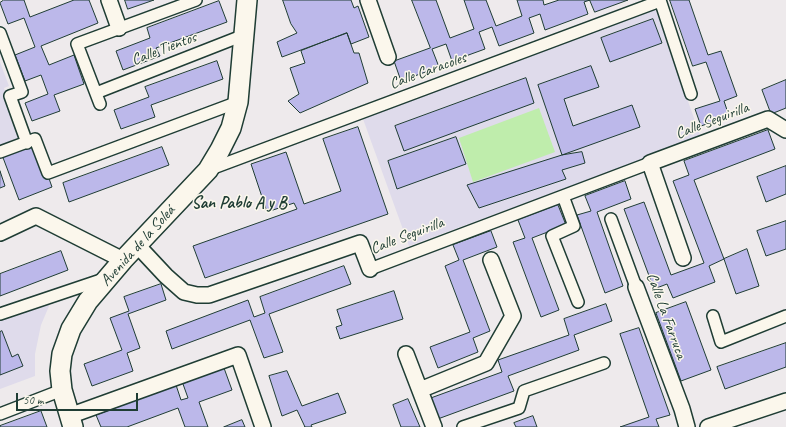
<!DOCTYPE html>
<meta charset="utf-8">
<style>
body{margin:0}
#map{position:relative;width:786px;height:427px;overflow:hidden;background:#eeeaec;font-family:Caveat,sans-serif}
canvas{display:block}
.scale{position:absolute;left:16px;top:393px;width:122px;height:18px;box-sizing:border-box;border:2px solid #1f3d34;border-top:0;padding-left:5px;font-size:12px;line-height:14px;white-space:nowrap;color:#1f3d34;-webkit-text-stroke:3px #fbf7ec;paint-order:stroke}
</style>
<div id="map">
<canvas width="786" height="427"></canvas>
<div class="scale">50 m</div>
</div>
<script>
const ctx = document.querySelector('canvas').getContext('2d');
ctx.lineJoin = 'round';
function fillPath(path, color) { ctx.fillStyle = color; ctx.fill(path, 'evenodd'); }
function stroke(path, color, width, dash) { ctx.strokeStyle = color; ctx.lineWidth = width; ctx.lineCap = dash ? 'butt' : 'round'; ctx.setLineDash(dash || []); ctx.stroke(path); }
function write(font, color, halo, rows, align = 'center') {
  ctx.font = font + ' Caveat,sans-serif'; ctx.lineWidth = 3; ctx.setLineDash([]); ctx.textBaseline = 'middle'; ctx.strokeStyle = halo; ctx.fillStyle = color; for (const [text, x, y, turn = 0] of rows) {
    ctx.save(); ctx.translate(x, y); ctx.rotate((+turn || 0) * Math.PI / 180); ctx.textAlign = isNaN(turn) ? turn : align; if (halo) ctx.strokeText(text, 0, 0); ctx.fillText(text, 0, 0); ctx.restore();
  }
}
fillPath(new Path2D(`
 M 655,8 L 701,138 L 409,246 L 363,119 Z
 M 0,62 L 9,86 L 4,88 L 21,137 L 0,145 Z
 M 52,299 L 41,325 L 35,354 L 35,376 L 0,389 L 0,318 Z`), '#dfdbeb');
fillPath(new Path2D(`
 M 539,108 L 555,152 L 473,182 L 459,138 Z`), '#bfedac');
const building = new Path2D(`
 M 4,0 L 24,0 L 30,17 L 74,0 L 89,0 L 98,23 L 41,46 L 49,65 L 74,55 L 84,84 L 54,95 L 60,111 L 32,121 L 25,103 L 48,94 L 41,75 L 25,81 L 15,55 L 35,47 L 24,18 L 8,24 L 0,3 Z
 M 125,0 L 154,0 L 128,9 Z
 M 283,0 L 351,0 L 354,8 L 358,6 L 369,37 L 351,44 L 347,33 L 282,57 L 277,42 L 297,33 L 291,24 Z
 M 412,0 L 436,0 L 450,38 L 474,29 L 464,0 L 486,0 L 496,26 L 522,16 L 517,0 L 543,0 L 544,5 L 559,0 L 590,0 L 584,2 L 588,14 L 545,30 L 540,14 L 529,18 L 534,33 L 499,46 L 492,27 L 479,32 L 485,49 L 452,61 L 446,44 L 432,49 L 439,67 L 401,81 L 394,61 L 430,48 Z
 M 590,0 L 628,0 L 595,12 Z
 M 670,0 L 689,0 L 708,55 L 721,51 L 737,96 L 724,101 L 729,116 L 701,126 L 695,109 L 720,101 L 706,62 L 693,66 Z
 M 219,1 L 227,22 L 156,48 L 160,56 L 123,70 L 116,51 L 150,38 L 147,28 Z
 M 653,19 L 662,43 L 610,62 L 601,38 Z
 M 347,33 L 354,53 L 359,53 L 368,83 L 300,113 L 288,101 L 299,94 L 290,68 L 305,63 L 301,51 Z
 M 217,61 L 223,79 L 151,105 L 155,117 L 121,129 L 114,110 L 149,97 L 145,87 Z
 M 591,66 L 599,87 L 564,99 L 573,126 L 632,105 L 640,127 L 562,155 L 538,85 Z
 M 526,78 L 534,103 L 404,151 L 395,126 Z
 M 786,80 L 786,108 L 771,114 L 762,90 Z
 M 358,127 L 388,214 L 205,278 L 193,246 L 297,209 L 294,203 L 267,212 L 251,164 L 286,152 L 304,204 L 341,191 L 323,139 Z
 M 768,130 L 775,149 L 694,180 L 724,259 L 709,266 L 715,282 L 673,298 L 667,284 L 654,289 L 624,209 L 644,202 L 671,275 L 704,263 L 673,181 L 689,175 L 684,161 Z
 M 456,137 L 466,164 L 397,189 L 388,161 Z
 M 36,142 L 52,187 L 19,200 L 2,155 Z
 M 162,147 L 169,165 L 69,202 L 63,183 Z
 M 582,152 L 585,163 L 562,170 L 566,179 L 479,208 L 467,185 L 562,155 Z
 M 786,166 L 786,194 L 766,202 L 757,177 Z
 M 0,171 L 5,186 L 0,188 Z
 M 625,181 L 631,199 L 597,212 L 623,286 L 605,293 L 577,215 L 591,211 L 585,196 Z
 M 558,205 L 566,225 L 532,238 L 559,310 L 541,317 L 513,242 L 525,238 L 518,220 Z
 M 786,221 L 786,249 L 766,256 L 757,231 Z
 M 491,231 L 497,247 L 463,260 L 490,331 L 473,338 L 478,352 L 438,368 L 430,347 L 470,332 L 445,266 L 459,260 L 453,245 Z
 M 747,249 L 759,286 L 736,294 L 724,259 Z
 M 61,251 L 68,270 L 0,296 L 0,274 Z
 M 344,266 L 351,284 L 269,314 L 283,352 L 264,358 L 250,320 L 172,349 L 166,331 L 248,300 L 254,317 L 265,313 L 260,297 Z
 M 161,284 L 166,300 L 128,314 L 140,348 L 127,353 L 133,371 L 92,386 L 84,364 L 122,350 L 110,318 L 129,311 L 124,297 Z
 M 394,291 L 403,319 L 340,339 L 336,327 L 342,325 L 337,310 Z
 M 686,302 L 711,370 L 681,381 L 656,313 Z
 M 606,304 L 612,321 L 574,335 L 579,350 L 508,376 L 514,391 L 435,420 L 428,399 L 502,372 L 498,360 L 569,335 L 564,319 Z
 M 639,328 L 670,415 L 656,419 L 659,427 L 620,427 L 649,417 L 620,334 Z
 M 2,331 L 12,357 L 18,354 L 23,366 L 0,375 L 0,332 Z
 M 786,343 L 786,367 L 725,389 L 717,367 Z
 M 224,368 L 232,390 L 199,402 L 208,427 L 185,427 L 178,408 L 127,427 L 101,427 L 96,415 L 176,385 L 181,400 L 188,398 L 183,384 Z
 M 287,371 L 302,406 L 338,393 L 346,413 L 311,425 L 312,427 L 304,427 L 305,427 L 297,410 L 282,416 L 269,376 Z
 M 408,399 L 420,427 L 401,427 L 393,405 Z
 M 41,411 L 47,427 L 0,427 L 0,426 Z
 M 533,416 L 537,427 L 516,427 L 514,423 Z
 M 242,420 L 245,427 L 224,427 Z`);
fillPath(building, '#bcb8ea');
stroke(building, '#1f3d34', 1);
const pedestrian = new Path2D(`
 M 660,0 L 691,94
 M 0,33 L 22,92 L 10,96 L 27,143
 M 96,93 L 244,35
 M 100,104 L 77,44 L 196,0
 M 0,152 L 35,139 L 48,173 L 238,102
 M 208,170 L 660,1
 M 563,196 L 574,226 L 552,236 L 578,302
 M 611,219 L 636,287
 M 370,269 L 650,163
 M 0,314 L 104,279
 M 713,316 L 721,342 L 786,316
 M 0,414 L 62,390
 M 463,427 L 519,408 L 524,391 L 604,363`);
const minor = new Path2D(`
 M 109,0 L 119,28
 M 368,0 L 388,57
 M 0,233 L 36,216 L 123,260
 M 137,245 L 166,276 L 184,292 L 197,295 L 209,295 L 360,243 L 370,269
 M 683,258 L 650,163 L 768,119 L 786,130
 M 636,287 L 682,409 L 687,427
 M 406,354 L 434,427
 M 420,390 L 486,363 L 513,316 L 491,260
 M 69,416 L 238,355 L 263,427
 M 708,427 L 786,401`);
const tertiary = new Path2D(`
 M 73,427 L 62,390 L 60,371 L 62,354 L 71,329 L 88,301 L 123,260 L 208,170 L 220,150 L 231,128 L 238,102 L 247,0`);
stroke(pedestrian, '#1f3d34', 14);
stroke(minor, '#1f3d34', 18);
stroke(tertiary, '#1f3d34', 22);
stroke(pedestrian, '#fbf7ec', 11);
stroke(minor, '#fbf7ec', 15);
stroke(tertiary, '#fbf7ec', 19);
write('16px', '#1f3d34', '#fbf7ec', [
 ["Calle Tientos",164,49,-21],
 ["Calle Caracoles",428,71,-20],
 ["Calle Seguirilla",712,121,-21],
 ["Calle Seguirilla",407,236,-21],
 ["Avenida de la Soleá",138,246,-48],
 ["Calle La Farruca",666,316,70]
]);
write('bold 17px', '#1f3d34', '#fbf7ec', [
 ["San Pablo A y B",239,204]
]);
</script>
